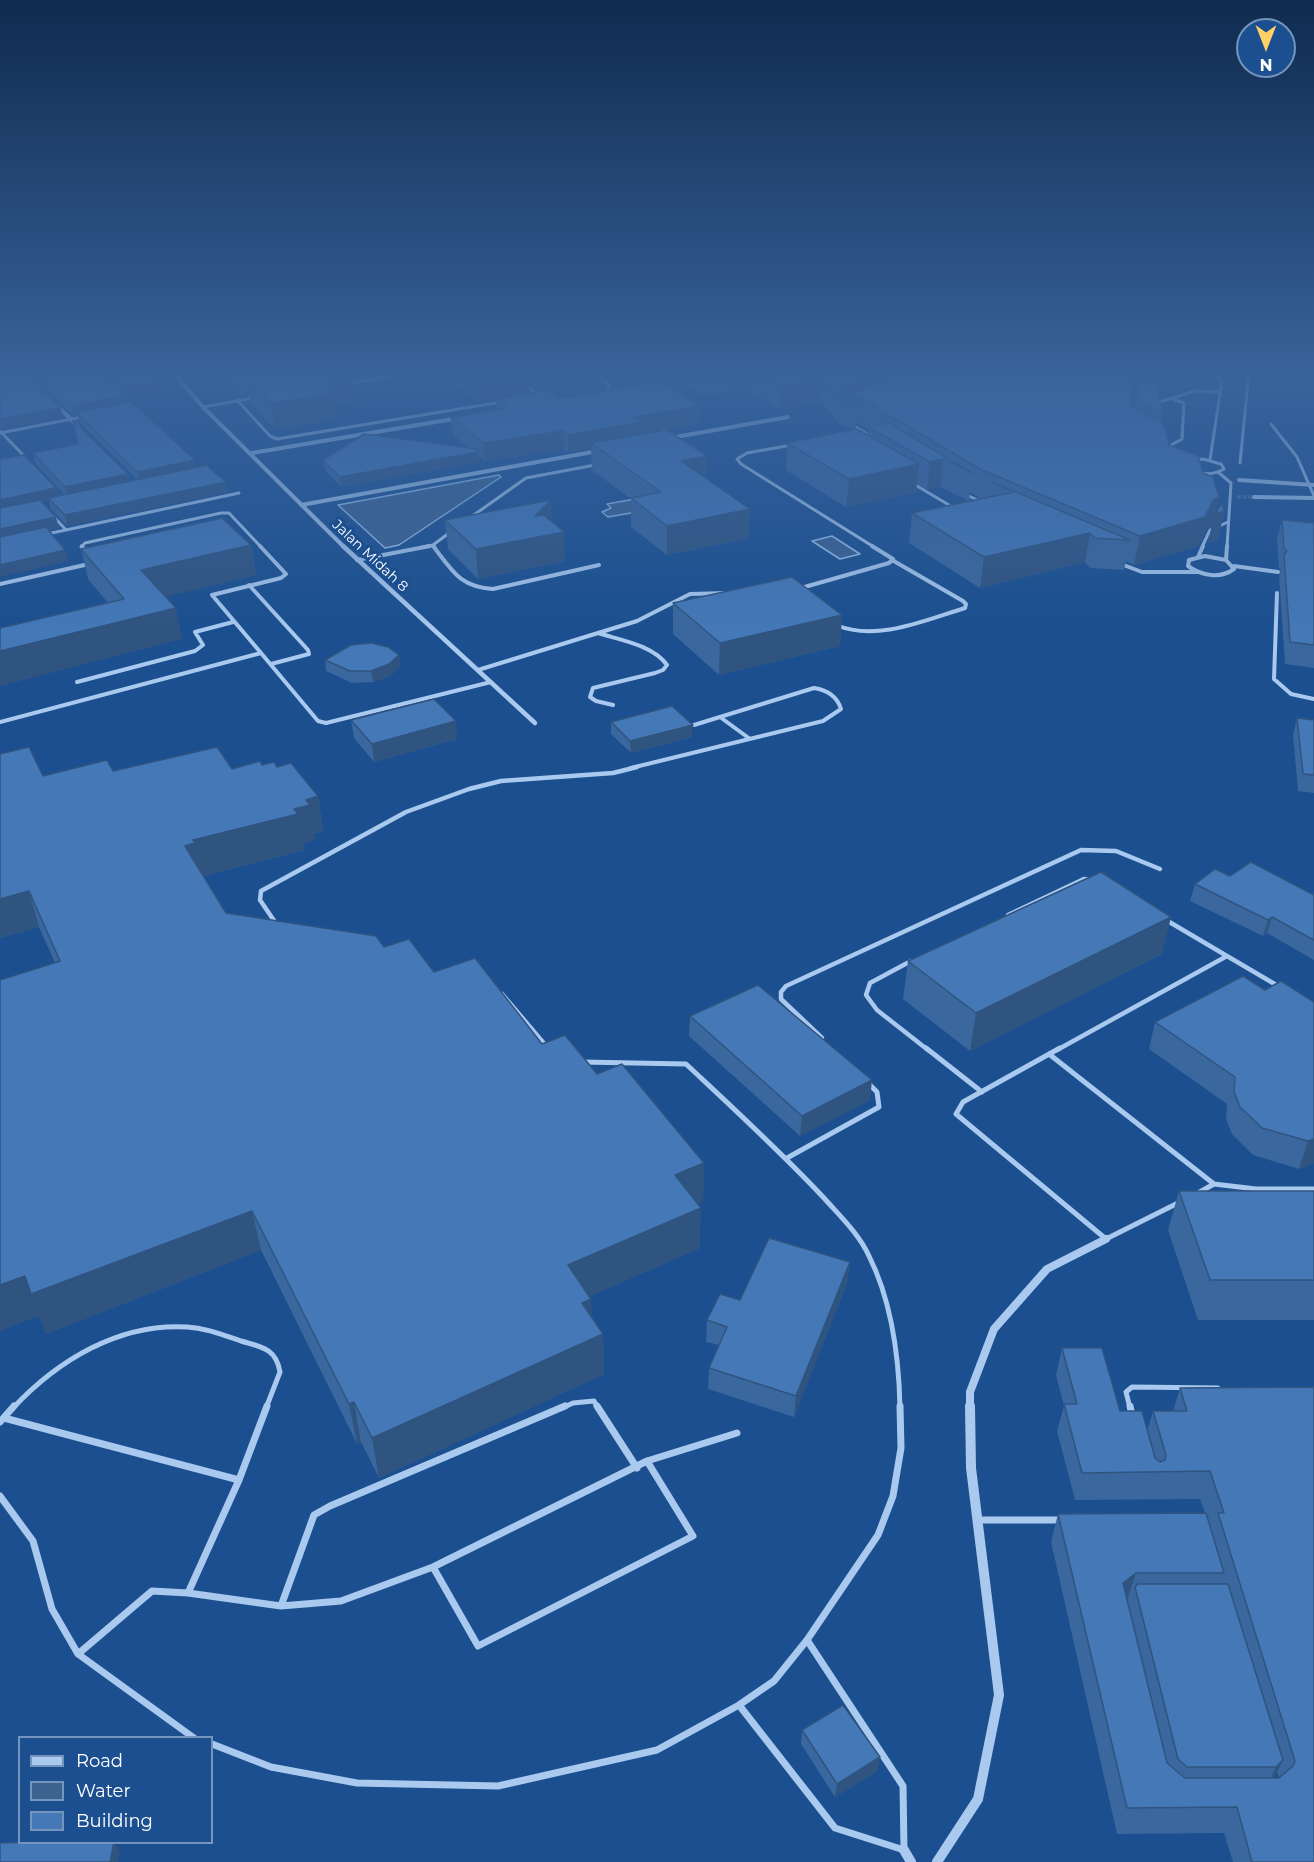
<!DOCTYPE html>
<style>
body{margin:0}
#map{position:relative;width:1314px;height:1862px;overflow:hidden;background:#1b4f8f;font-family:Montserrat,sans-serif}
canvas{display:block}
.legend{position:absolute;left:18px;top:1736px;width:195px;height:108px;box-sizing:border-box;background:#1b4f8f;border:2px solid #7695bc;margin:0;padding:8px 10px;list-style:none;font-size:18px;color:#fff}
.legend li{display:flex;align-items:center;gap:12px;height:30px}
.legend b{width:30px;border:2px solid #7695bc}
.north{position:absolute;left:1236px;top:18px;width:60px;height:60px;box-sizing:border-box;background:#1b4f8f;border:2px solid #7695bc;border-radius:50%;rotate:180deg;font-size:16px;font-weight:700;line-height:24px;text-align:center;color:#fff}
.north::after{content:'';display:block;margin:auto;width:21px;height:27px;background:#ffd166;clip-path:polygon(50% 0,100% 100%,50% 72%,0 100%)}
</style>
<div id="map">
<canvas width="1314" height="1862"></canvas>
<ul class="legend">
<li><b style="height:8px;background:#a9c9ee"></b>Road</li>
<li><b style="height:16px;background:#3c6290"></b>Water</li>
<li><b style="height:16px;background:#4478b7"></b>Building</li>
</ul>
<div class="north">N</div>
</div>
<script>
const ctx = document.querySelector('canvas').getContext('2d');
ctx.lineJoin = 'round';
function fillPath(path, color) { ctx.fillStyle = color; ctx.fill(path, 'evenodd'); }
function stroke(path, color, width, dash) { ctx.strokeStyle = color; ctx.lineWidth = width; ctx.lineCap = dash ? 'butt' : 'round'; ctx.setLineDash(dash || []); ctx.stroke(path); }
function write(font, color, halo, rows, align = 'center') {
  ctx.font = font + ' Montserrat,sans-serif'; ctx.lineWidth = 6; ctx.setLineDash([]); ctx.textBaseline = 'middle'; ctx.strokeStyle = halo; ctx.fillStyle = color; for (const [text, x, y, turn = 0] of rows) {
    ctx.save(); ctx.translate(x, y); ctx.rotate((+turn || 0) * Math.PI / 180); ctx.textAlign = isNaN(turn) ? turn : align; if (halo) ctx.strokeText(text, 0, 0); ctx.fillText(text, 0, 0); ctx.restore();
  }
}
fillPath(new Path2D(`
 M 732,378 L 748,389 L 703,395 L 688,384 Z`), '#2e69ad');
const water = new Path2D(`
 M 499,475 L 501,477 L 399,545 L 385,548 L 338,505 Z
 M 635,499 L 648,510 L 608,517 L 602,512 L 611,508 L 607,504 Z
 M 832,536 L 860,554 L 840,559 L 812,541 Z`);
fillPath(water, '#3c6290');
stroke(water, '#9cc4f0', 1.5);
stroke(new Path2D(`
 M 1237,497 L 1254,497`), '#3d69a0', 4, [4, 1.5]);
stroke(new Path2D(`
 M 22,377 L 46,372
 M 350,383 L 415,372
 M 524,384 L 539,396
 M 238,401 L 270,436 L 277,439 L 501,402
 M 1156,403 L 1195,391 L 1220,392
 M 203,407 L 253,398
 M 1271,424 L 1297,457 L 1314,496
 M 852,425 L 871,436
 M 0,431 L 25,457
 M 0,433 L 82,417
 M 792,445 L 747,453 L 737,459 L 741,464 L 874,547
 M 1166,448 L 1182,439 L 1184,403 L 1173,399
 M 1203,459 L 1221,464 L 1224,469 C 1210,477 1196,474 1183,465 L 1190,460 Z
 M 1210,460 L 1222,380 L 1211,372
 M 1240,463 L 1249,372
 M 1218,472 L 1231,483 L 1227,547
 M 912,483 L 954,508
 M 965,494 L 981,502
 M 53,516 L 66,530
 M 471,517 L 526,478 L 595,465
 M 47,534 L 239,493
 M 433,545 L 435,547
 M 81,547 L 85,543 L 221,513 L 229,513 L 261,547
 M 422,547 L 433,545 L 449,533
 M 1202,547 L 1210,530 L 1228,522`), '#a9c9ee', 3);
stroke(new Path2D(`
 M 82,546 L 86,554
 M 260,546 L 286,574 L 281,578 L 212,595 L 261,653
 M 433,546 C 452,570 459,587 493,589 L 599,565
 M 1205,556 L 1226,560 L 1234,569 C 1220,579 1202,576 1188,566 L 1189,560 Z
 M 1198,557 L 1203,546
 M 357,560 L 430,546
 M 1226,560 L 1227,546
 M 1121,564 L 1142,572 L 1197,572
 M 1234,566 L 1278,572
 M 0,584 L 89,564
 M 249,585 L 308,650 L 309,654 L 271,664
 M 801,588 L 889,563 L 893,559 L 872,546
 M 1277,593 L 1274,679 L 1291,694 L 1314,699
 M 836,625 C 877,642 925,620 965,608 L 966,604 L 963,601 L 892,560
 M 598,633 C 620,640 653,645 667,665 L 663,670 L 655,673 L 593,688 L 590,697 L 596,701 L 613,705
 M 478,670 L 637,621 L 690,594 L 728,593
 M 77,682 L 195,651 L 203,645 L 195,632 L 233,622
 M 720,717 L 750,739
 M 0,722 L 261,653 L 318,721 L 326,723 L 491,682
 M 631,768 L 823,721 L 841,709 C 837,696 827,690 814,688 L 694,725`), '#a9c9ee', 4);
stroke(new Path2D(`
 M 1008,915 L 1084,879 L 1091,880
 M 1166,920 L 1227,956
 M 277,925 L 260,900 L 261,891 L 406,812 L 469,789 L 501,781 L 613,773 L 637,767
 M 911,961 L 870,983 L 866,995 L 877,1010 L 928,1050
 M 502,994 L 547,1047
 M 822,1038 L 781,999 L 781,992 L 786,986 L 1081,850 L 1116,851 L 1160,869
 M 1057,1050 L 1227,956 L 1278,986`), '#a9c9ee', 4.5);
stroke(new Path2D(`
 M 926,1048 L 982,1092
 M 1060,1048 L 963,1102 L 956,1114 L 1106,1239 L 1180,1202
 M 1049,1054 L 1214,1184
 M 582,1062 L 686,1064 C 733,1108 780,1151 824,1198 C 840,1216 859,1234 869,1256 C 892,1302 899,1357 900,1408
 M 787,1158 L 879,1107 L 877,1092 L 868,1083
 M 1198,1193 L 1214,1184 L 1256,1189 L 1314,1189
 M 13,1408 C 58,1360 119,1323 187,1327 C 206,1328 223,1335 241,1341 C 261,1347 276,1348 280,1372 L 266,1408
 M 562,1408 L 573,1403 L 594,1401 L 598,1408
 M 1130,1408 L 1126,1392 L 1132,1387 L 1218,1388`), '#a9c9ee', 5);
stroke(new Path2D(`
 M 597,1406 L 637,1468
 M 1130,1406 L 1132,1415
 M 4,1418 L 239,1480
 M 0,1422 L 14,1406
 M 0,1496 L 33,1541 L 52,1609 L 78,1654 L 194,1738
 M 978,1520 L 1063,1520
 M 433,1567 L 478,1646 L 693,1536 L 647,1461
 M 188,1593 L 239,1480 L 267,1406
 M 281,1606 L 314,1515 L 330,1506 L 565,1406
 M 78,1654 L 152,1591 L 188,1593 L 281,1606 L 341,1601 L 433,1567 L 647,1461 L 737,1433
 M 739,1705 L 835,1828 L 904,1850 L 903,1786 L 807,1640
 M 212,1744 L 271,1767 L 357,1783 L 498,1786 L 657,1750 L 739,1705 L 774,1681 L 807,1640 L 878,1535 L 893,1496 L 901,1448 L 900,1406`), '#a9c9ee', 7);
stroke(new Path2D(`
 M 173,372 L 203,407 L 344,547
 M 593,372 L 609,385 L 608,391 L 602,393
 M 55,404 L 78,426
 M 670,438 L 788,417
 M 252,453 L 459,418
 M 1239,480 L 1314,485
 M 1254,497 L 1314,498
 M 301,505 L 598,451`), '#a9c9ee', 4);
stroke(new Path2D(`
 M 343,546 L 535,723`), '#a9c9ee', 4.5);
stroke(new Path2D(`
 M 970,1408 L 970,1392 L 994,1329 L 1047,1269 L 1106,1239`), '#a9c9ee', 8);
stroke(new Path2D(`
 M 904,1850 L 911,1862
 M 937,1862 L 978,1799 L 999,1695 L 971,1468 L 970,1406`), '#a9c9ee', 10);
fillPath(new Path2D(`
 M 0,372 L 63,417 L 3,429 L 0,427 Z
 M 33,372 L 97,372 L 125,404 L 195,460 L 196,468 L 226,482 L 228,492 L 67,526 L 51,509 L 49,501 L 41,502 L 59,528 L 48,530 L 68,561 L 0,459 L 56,488 L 58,496 L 65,495 L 35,463 L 33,453 L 129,482 L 138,480 L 79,422 L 78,415 L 73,415 L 35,378 Z
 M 98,372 L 155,372 L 163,380 L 164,389 L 125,395 Z
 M 216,372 L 261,372 L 263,375 L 356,403 L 336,406 L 337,419 L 275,429 L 250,403 L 249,396 L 243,397 L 229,381 L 224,382 Z
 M 441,372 L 528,372 L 529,393 L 700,423 L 666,429 L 706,478 L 749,538 L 667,555 L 631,527 L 631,499 L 592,470 L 591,448 L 568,452 L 564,449 L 485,461 L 479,456 L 479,462 L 341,487 L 325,470 L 323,460 L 468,447 L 453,435 L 451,418 L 497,410 L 496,399 L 480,402 ZM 662,430 L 661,431 L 641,434 L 641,433 Z
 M 745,372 L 911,372 L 911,375 L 1155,375 L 1153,382 L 1162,413 L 1160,421 L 1169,445 L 1203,473 L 1216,511 L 1224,511 L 1218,540 L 1208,543 L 1212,525 L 1207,528 L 1198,546 L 1134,565 L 1126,561 L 1124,570 L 1090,568 L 1085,562 L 980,588 L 909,543 L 912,513 L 981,499 L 970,492 L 969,501 L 940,487 L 927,490 L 917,484 L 916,492 L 846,507 L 786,470 L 787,443 L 854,430 L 840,424 L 821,402 L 780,409 L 745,388 ZM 1136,402 L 1135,409 L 1131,407 L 1131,403 ZM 856,422 L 868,429 L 867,435 L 856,429 Z
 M 445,520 L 552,521 L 565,561 L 478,579 L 448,549 Z
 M 1282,520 L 1314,523 L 1314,668 L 1285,664 L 1279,576 L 1281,570 L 1279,568 L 1277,539 Z
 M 251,545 L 256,575 L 165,596 L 182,639 L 108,603 L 88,579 L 81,549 Z
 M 673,603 L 842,615 L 840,646 L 719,675 L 673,634 Z
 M 325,660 L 401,666 L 390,676 L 373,682 L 352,683 L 326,671 Z
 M 1297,718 L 1314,720 L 1314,793 L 1298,791 L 1293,735 Z
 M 351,720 L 457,739 L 374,762 L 354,738 Z
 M 611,722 L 692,737 L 631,753 L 611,734 Z
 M 262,765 L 277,767 L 318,796 L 323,831 L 314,834 L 315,840 L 303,843 L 304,850 L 203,876 L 226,913 L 384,947 L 434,972 L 542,1044 L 597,1074 L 704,1163 L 703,1202 L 698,1204 L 700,1248 L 590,1296 L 592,1318 L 603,1334 L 604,1374 L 379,1478 L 361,1442 L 357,1444 L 261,1250 L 46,1334 L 39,1316 L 55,963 L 39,927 L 0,938 L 43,776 L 113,771 L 232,769 Z
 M 1230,876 L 1314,895 L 1314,960 L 1267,933 L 1263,936 L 1190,901 L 1195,884 Z
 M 1162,954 L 970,1051 L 903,999 L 908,961 Z
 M 1265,990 L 1314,1002 L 1314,1163 L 1299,1169 L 1253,1155 L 1232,1134 L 1226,1119 L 1227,1104 L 1149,1049 L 1155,1022 Z
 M 690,1016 L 870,1100 L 800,1136 L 689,1036 Z
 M 1179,1191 L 1314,1191 L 1314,1320 L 1198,1320 L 1168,1230 Z
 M 850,1262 L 847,1283 L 794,1417 L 708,1389 L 709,1368 L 719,1345 L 706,1342 L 707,1320 L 740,1300 Z
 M 1062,1348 L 1120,1411 L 1147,1431 L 1153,1411 L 1173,1411 L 1180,1388 L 1314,1387 L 1314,1862 L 1233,1862 L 1224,1833 L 1117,1834 L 1051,1542 L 1058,1514 L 1205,1513 L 1200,1499 L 1075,1500 L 1057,1431 L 1064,1406 L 1056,1375 ZM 1277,1772 L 1279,1778 L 1274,1778 Z
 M 802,1730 L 880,1757 L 877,1771 L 835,1797 L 801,1744 Z`), '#3a679d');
fillPath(new Path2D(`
 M 504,372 L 528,372 L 529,394 L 480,402 L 478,377 Z
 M 893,372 L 911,372 L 909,391 L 850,392 L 849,402 L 840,396 L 840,390 L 849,384 Z
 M 1155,375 L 1150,400 L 1139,384 L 1136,402 L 1128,404 L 1132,379 Z
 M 223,377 L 228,377 L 229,381 L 224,382 Z
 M 354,377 L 356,403 L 336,406 L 337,419 L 275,429 L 271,403 L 322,382 Z
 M 823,378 L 821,402 L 780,409 L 781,384 Z
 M 163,380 L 164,389 L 125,395 L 123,386 Z
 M 248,391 L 249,396 L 243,397 L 243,392 Z
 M 124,396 L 125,405 L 77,412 L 78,415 L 73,415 L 71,406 Z
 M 701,406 L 700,423 L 641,433 L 641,439 L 591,443 L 591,448 L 568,452 L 568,435 L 634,417 Z
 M 61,408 L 63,417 L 3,429 L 1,419 Z
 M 563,431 L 564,449 L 485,461 L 484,443 Z
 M 478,452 L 479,462 L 341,487 L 340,477 Z
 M 707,456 L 706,483 L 681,461 Z
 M 943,459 L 940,487 L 927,490 L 930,462 Z
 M 195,460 L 197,470 L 139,482 L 137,472 Z
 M 919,464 L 916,492 L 846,507 L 849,479 Z
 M 128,474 L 130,484 L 67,497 L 65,487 Z
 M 226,482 L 228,492 L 67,526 L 65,515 Z
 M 56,488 L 58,499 L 48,498 L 49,501 L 0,511 L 0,500 Z
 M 1219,497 L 1216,513 L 1224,511 L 1218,540 L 1208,543 L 1212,525 L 1207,528 L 1198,546 L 1134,565 L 1140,536 Z
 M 551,500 L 552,528 L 564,532 L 565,561 L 478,579 L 476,549 L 535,516 Z
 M 750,509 L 749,538 L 667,555 L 667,526 Z
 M 56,517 L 59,528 L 0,540 L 0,529 Z
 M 1090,533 L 1085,562 L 980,588 L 984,557 Z
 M 251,545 L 256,575 L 147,601 L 141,570 Z
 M 65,550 L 68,561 L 0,577 L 0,565 Z
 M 176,608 L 182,639 L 0,686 L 0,651 Z
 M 842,615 L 840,646 L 719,675 L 720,643 Z
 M 399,655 L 401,666 L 390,676 L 373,682 L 371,671 Z
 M 456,721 L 457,739 L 374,762 L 372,744 Z
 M 693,725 L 692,737 L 631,753 L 630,741 Z
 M 318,796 L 323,831 L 314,834 L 315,840 L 303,843 L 304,850 L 202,876 L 185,846 L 193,840 L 294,809 L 306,800 Z
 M 29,891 L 39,927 L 0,938 L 0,899 Z
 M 1171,917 L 1162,954 L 970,1051 L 976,1013 Z
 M 1272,917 L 1267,933 L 1263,936 L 1268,920 Z
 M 872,1080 L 870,1100 L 800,1136 L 802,1116 Z
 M 1314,1139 L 1314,1163 L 1299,1169 L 1308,1141 Z
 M 704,1163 L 703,1202 L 674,1214 L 675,1175 Z
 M 701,1208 L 700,1248 L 570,1305 L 568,1265 Z
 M 252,1211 L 261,1250 L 46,1334 L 39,1316 L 0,1331 L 0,1285 L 25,1276 Z
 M 850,1262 L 847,1283 L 794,1417 L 796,1396 Z
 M 591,1299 L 593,1338 L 603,1334 L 604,1374 L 379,1478 L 372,1438 L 582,1303 Z
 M 354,1402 L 361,1442 L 357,1444 L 349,1404 Z
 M 1136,1573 L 1127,1600 L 1123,1583 Z
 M 880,1757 L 877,1771 L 835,1797 L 837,1784 Z
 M 1283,1760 L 1270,1787 L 1264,1793 L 1276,1767 Z
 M 114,1842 L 115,1842 L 120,1853 L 118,1862 L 110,1862 Z`), '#305480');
const building = new Path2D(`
 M 12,372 L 24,372 L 61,408 L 0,419 L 0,374 Z
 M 36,372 L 97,372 L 124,396 L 71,406 Z
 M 107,372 L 155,372 L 163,380 L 123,386 Z
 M 219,372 L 261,372 L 263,375 L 246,378 L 248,391 L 243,392 L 228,377 L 223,377 Z
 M 279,372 L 353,372 L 354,377 L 322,382 L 334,393 L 271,403 L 246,378 Z
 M 472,372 L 504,372 L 478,377 Z
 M 760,372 L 893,372 L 849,384 L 840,390 L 840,395 L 858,406 L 842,399 L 823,378 L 781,384 Z
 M 920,372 L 1154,372 L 1155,375 L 1132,379 L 1131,407 L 1163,423 L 1169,445 L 1198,456 L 1203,473 L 1213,477 L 1219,497 L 1213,500 L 1205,517 L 1140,536 L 980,469 L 850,392 Z
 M 659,381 L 701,406 L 634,417 L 641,422 L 568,435 L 563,431 L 484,443 L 451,418 L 508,408 L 496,399 L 547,390 L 559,399 Z
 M 1156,382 L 1162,413 L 1139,403 L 1139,384 Z
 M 131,402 L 195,460 L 137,472 L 77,412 Z
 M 73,420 L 128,474 L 65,487 L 33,453 L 78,444 Z
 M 889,423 L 972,473 L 943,459 L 930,462 L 868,427 Z
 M 664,428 L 707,456 L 681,461 L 750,509 L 667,526 L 631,498 L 661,492 L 591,443 L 661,431 Z
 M 857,429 L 919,464 L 849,479 L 787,443 Z
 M 364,434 L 478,449 L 478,452 L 340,477 L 323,460 Z
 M 24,455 L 56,488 L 0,500 L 0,459 Z
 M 206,465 L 226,482 L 65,515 L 48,498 L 204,466 Z
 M 992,482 L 1130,540 L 1095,538 L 1090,533 L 984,557 L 912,513 L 1014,492 Z
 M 40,500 L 56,517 L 0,529 L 0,508 Z
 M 551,500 L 535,516 L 544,515 L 564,532 L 476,549 L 445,520 Z
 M 1222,503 L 1224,511 L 1215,514 Z
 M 222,518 L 251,545 L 141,570 L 176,608 L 0,651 L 0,628 L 124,599 L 81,549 Z
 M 1282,520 L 1314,523 L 1314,645 L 1290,642 L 1284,555 L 1287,551 L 1284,548 Z
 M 46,527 L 65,550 L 0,565 L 0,537 Z
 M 792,577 L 842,615 L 720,643 L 673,603 Z
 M 371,643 L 388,647 L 399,655 L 389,664 L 371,671 L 350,671 L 325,660 L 351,645 Z
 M 434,699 L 456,721 L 372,744 L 351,720 Z
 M 672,706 L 693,725 L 630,741 L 611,722 Z
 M 1297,718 L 1314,720 L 1314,775 L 1303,774 Z
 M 29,747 L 43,776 L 107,760 L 113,771 L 217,747 L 232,769 L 260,761 L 262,765 L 274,762 L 277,767 L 291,763 L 318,796 L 306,800 L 310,805 L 294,809 L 298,814 L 193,840 L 195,843 L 185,846 L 226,913 L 376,936 L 384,947 L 409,939 L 434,972 L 475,958 L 542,1044 L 565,1035 L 597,1074 L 622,1064 L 704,1163 L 675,1175 L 701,1208 L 568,1265 L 591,1299 L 582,1303 L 603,1334 L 372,1438 L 354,1402 L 349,1404 L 252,1211 L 31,1294 L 25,1276 L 0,1285 L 0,980 L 60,961 L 29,891 L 0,899 L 0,754 Z
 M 1251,862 L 1314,895 L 1314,940 L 1272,917 L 1268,920 L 1195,884 L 1215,869 L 1230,876 Z
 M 1101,872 L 1171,917 L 976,1013 L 908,961 Z
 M 1243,976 L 1265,990 L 1281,981 L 1314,1002 L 1314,1139 L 1308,1141 L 1262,1128 L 1240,1107 L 1234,1092 L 1235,1077 L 1155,1022 Z
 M 758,985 L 872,1080 L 802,1116 L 690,1016 Z
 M 1179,1191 L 1314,1191 L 1314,1280 L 1210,1280 Z
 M 769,1238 L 850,1262 L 796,1396 L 709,1368 L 727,1327 L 707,1320 L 720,1294 L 740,1300 Z
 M 1062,1348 L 1102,1348 L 1120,1411 L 1142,1411 L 1155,1458 L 1160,1462 L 1165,1460 L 1166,1455 L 1153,1411 L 1187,1411 L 1180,1388 L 1314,1387 L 1314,1862 L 1252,1862 L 1237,1807 L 1127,1808 L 1058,1514 L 1206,1513 L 1224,1573 L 1136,1573 L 1123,1583 L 1167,1763 L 1185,1778 L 1279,1778 L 1293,1766 L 1295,1761 L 1218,1513 L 1224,1513 L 1210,1471 L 1082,1473 L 1064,1404 L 1077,1404 Z
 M 1138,1584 L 1228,1584 L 1283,1760 L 1276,1767 L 1187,1767 L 1178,1759 L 1135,1587 Z
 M 843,1705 L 880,1757 L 837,1784 L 802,1730 Z
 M 29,1842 L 114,1842 L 110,1862 L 0,1862 L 0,1843 Z`);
fillPath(building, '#4478b7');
stroke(building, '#305480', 1.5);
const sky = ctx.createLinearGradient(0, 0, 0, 633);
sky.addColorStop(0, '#0f2b4f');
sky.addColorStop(0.59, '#39639b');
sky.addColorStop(1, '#39639b00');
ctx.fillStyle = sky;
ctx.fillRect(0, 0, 1314, 633);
write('14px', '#fff', '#1b4f8f', [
 ["Jalan Midah 8",370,556,43]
]);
</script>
